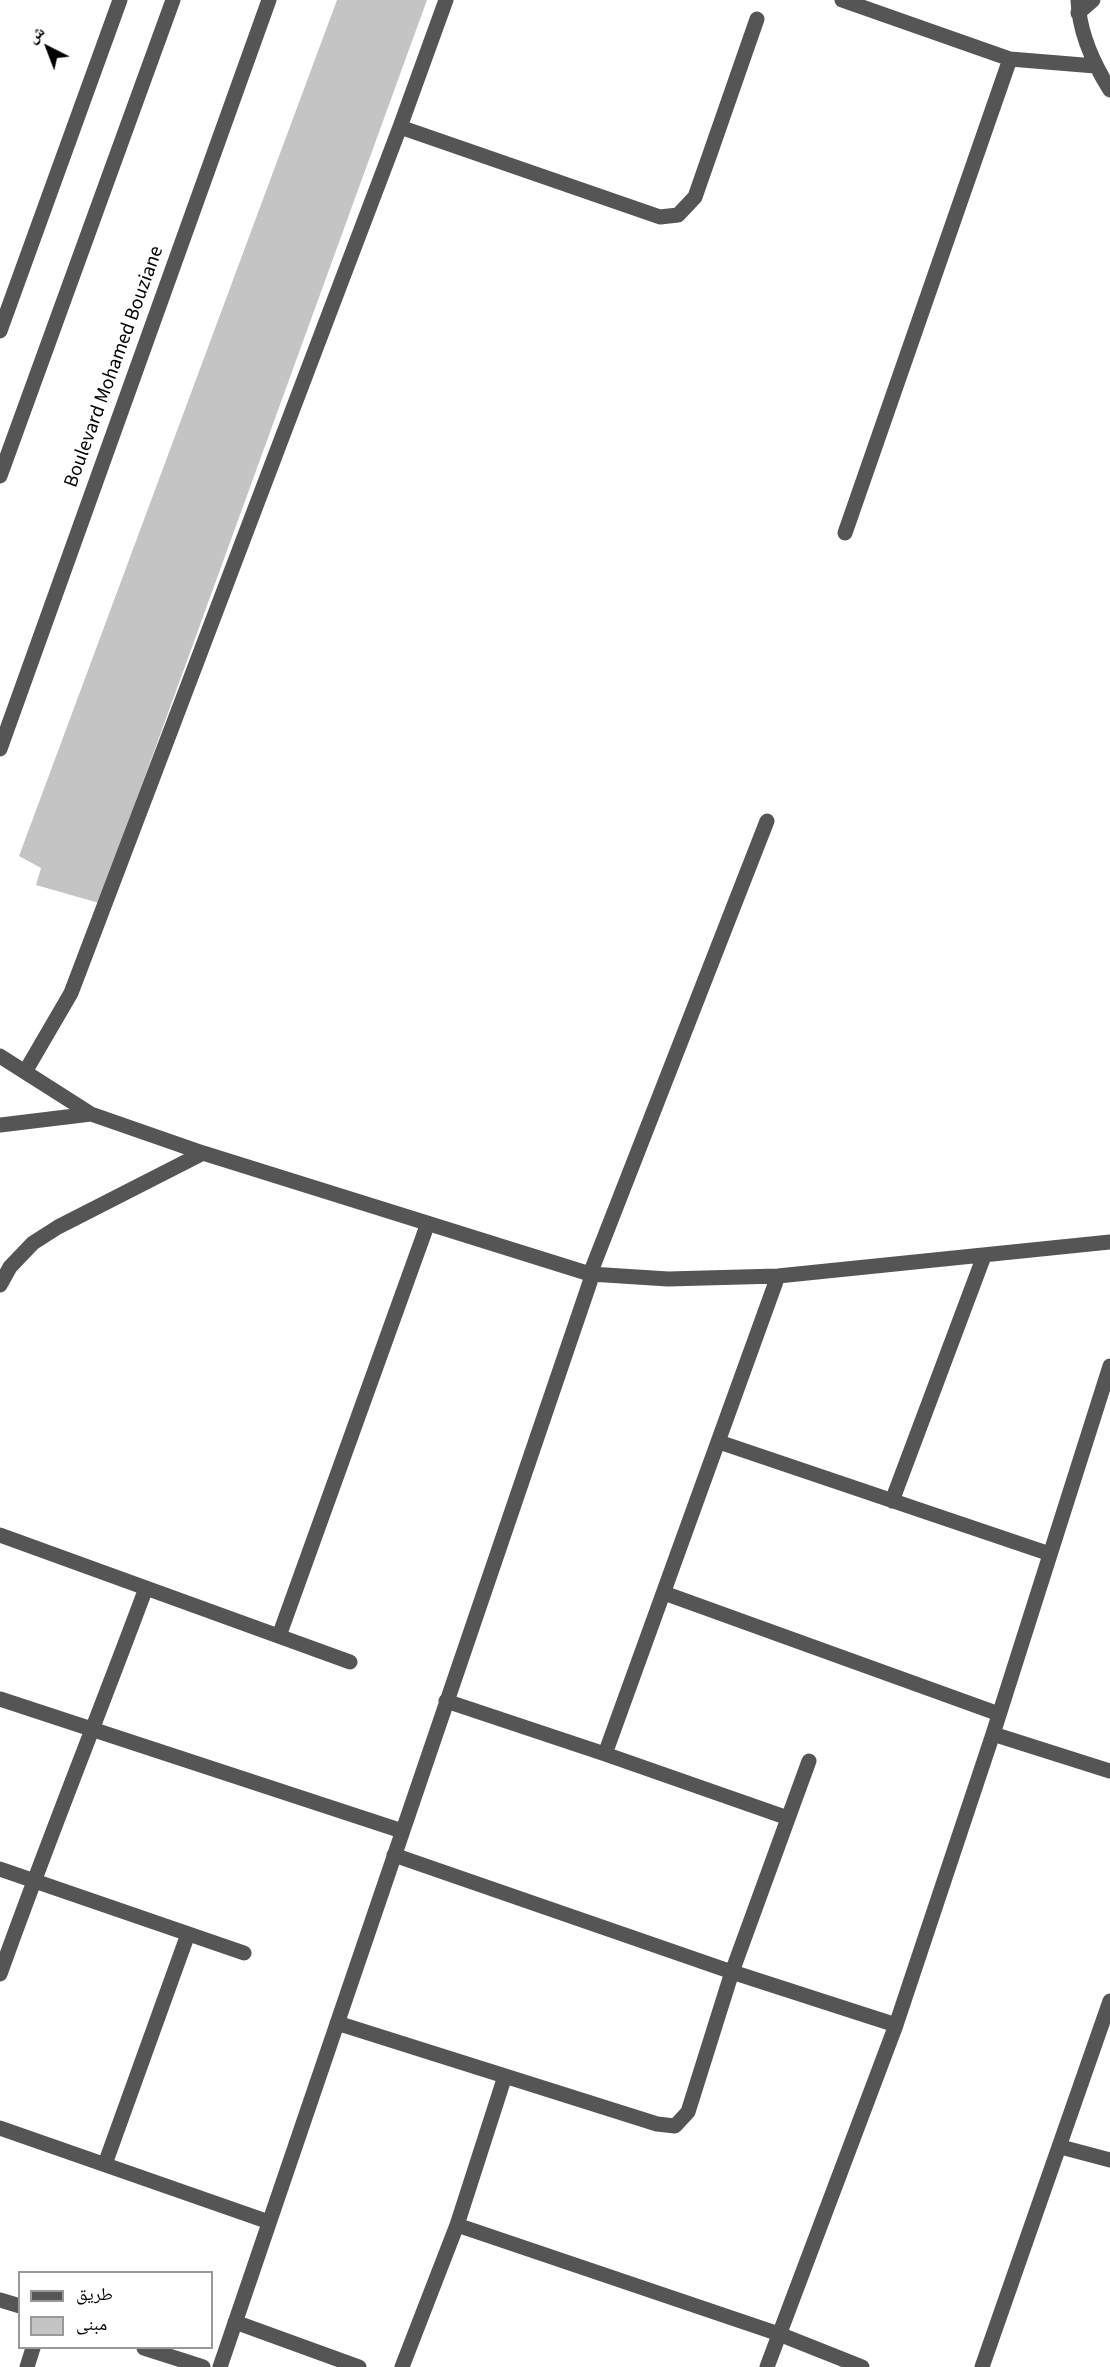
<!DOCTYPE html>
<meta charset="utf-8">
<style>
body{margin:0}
#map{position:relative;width:1110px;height:2367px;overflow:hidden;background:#fff;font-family:"Source Sans 3","Noto Naskh Arabic",sans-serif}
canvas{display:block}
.legend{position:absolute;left:18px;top:2271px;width:195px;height:78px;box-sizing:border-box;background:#fff;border:2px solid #999;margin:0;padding:8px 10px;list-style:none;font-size:18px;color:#000}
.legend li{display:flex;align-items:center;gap:12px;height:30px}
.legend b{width:30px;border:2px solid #999}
.north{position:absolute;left:18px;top:18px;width:60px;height:60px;-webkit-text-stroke:4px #fff;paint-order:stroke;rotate:318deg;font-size:16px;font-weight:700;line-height:24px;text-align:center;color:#000}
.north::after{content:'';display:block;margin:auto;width:21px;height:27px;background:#000;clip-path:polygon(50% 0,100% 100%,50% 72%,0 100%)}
</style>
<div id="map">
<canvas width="1110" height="2367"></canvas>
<ul class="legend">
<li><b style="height:8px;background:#555"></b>طريق</li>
<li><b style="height:16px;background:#c4c4c4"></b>مبنى</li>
</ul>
<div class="north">ش</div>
</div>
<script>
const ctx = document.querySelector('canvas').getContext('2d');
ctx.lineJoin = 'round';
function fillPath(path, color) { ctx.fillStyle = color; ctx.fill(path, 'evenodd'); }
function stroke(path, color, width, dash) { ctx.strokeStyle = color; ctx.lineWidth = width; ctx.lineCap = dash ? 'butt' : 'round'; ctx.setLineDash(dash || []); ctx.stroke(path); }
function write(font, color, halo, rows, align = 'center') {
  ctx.font = font + ' "Source Sans 3",sans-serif'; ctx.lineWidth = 5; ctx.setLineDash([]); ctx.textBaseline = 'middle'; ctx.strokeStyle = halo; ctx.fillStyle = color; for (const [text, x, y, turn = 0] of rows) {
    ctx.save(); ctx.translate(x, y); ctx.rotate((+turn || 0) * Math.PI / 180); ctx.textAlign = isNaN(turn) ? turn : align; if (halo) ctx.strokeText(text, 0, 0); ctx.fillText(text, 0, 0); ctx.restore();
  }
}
fillPath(new Path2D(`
 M 337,0 L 427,0 L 99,903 L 36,885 L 41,868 L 19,856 Z`), '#c4c4c4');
stroke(new Path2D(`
 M 842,0 L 1010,59 L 1095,66
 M 1078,0 C 1079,32 1093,63 1110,90
 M 1078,13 L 1093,0
 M 400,127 L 660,217 L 678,215 L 695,197 L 757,19
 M 0,331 L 120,0
 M 0,476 L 173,0
 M 845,533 L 1010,59
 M 0,749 L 269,0
 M 0,1056 L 91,1114 L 203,1153 L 590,1274 L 668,1279 L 778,1276 L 1110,1242
 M 25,1072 L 71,993 L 400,127 L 446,0
 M 0,1125 L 91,1114
 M 0,1285 L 10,1267 L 33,1243 L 58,1227 L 203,1153
 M 719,1442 L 1050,1554
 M 892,1501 L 984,1256
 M 0,1535 L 350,1662
 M 664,1593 L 999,1714
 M 279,1636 L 428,1223
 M 0,1699 L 402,1831
 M 446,1701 L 605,1754 L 788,1818
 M 993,1734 L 1110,1771
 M 605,1754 L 778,1276
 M 809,1761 L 732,1972 L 896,2025
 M 0,1869 L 244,1953
 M 0,1974 C 46,1845 98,1717 146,1588
 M 337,2023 L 657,2124 L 675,2126 L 688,2112 L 732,1972 L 394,1855
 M 0,2128 L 269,2222
 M 1061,2147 L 1110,2160
 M 105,2164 L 188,1934
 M 457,2225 L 779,2334 L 862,2367
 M 0,2300 L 20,2306
 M 235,2322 L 359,2367
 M 144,2348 L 203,2367
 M 27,2367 L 33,2348
 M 220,2367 L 590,1282 L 590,1274 L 767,821
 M 402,2367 L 457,2225 L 505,2076
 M 767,2367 L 896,2025 L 993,1734 L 1110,1366
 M 982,2367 L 1110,2001`), '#555', 15);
write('20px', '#000', '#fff', [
 ["Boulevard Mohamed Bouziane",115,367,-70]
]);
</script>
